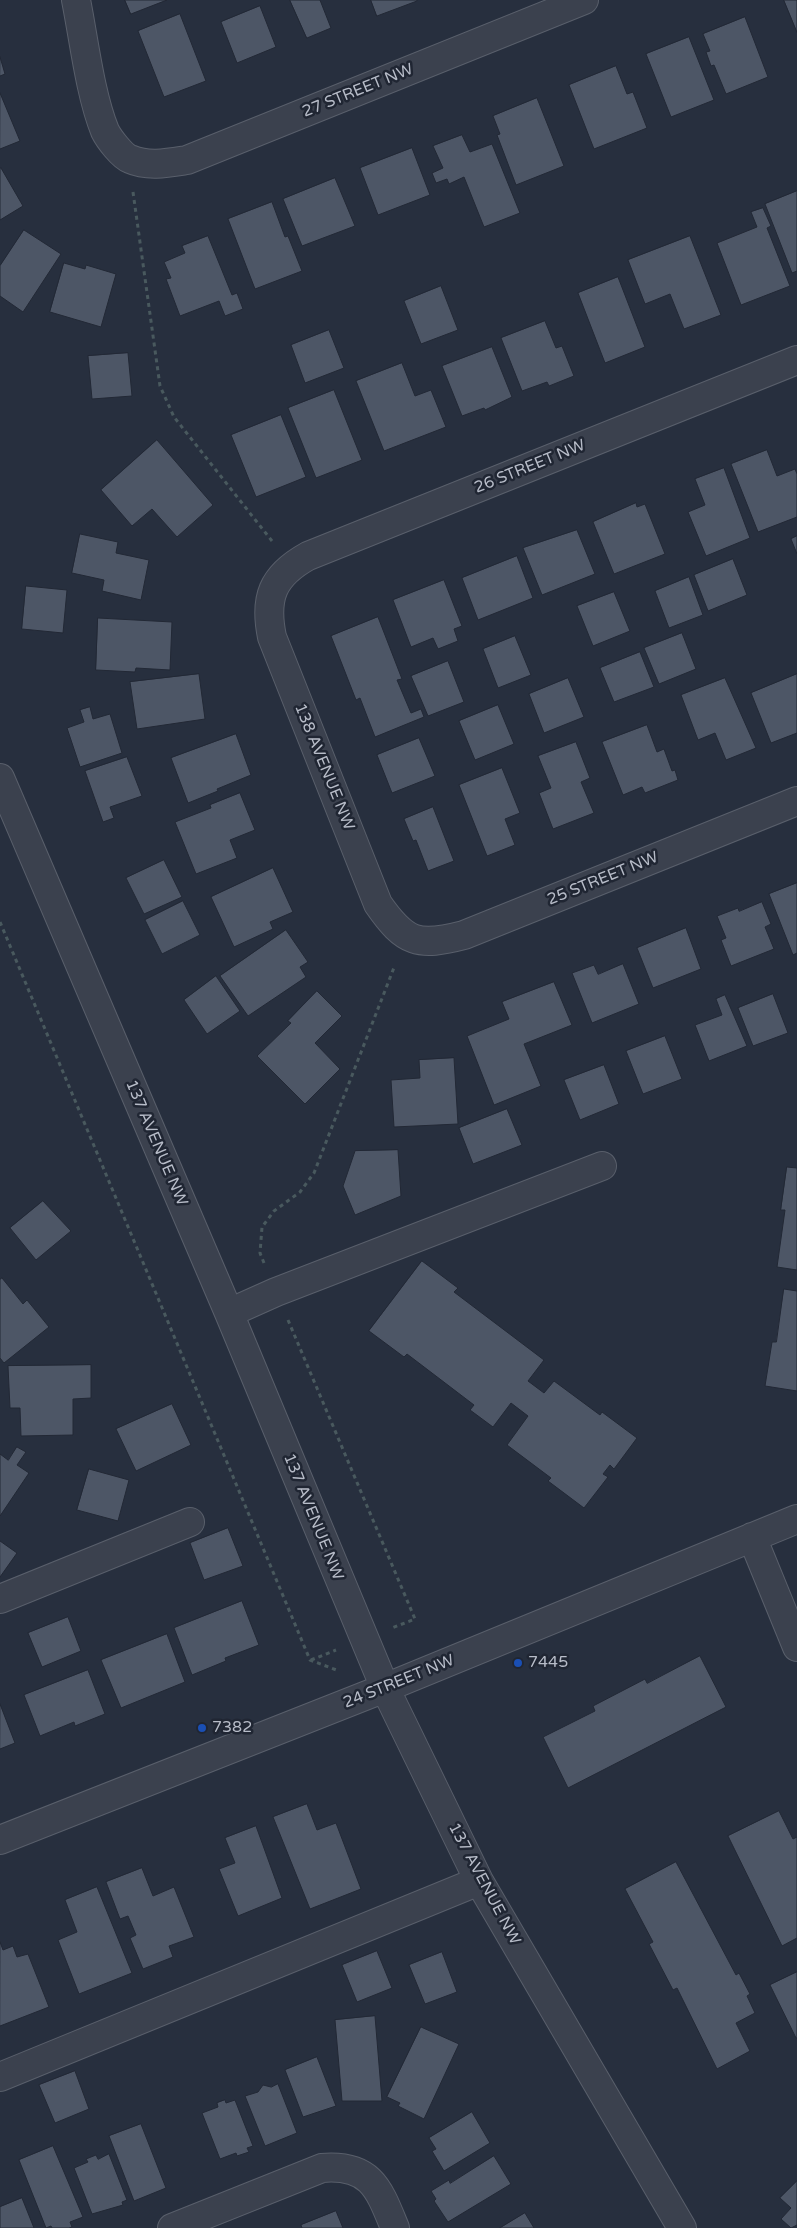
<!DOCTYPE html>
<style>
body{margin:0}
canvas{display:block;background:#272f3e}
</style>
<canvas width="797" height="2228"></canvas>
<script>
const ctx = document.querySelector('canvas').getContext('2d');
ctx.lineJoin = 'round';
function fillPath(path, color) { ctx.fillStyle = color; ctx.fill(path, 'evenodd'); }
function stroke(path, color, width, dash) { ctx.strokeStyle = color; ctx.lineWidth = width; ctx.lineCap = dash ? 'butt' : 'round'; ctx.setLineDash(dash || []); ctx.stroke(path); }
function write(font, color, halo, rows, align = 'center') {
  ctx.font = font + ' "Varela Round",sans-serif'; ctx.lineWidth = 5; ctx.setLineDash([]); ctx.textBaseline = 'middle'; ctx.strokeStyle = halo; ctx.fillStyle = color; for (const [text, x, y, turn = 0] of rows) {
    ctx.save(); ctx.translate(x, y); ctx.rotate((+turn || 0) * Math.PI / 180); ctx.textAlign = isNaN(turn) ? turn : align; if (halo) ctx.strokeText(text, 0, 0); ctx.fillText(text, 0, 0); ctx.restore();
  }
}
const building = new Path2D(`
 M 125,0 L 167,0 L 131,14 Z
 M 290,0 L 320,0 L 331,28 L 307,38 Z
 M 371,0 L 417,0 L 417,1 L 377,16 Z
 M 784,0 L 797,0 L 797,32 Z
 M 260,6 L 276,47 L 237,63 L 221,22 Z
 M 180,14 L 206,81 L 164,97 L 138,31 Z
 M 745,17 L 768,77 L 726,94 L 714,65 L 711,66 L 706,52 L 710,51 L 703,34 Z
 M 689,37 L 714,100 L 671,117 L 646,54 Z
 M 0,57 L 5,74 L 0,76 Z
 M 616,66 L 627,94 L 633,92 L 647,128 L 594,149 L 569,85 Z
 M 0,93 L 20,141 L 0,149 Z
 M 537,98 L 564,166 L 516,185 L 497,135 L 500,134 L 493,116 Z
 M 462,135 L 470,152 L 492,144 L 520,213 L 484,227 L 464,177 L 449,184 L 447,179 L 436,183 L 432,173 L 443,168 L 433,146 Z
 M 412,148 L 430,195 L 378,215 L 360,168 Z
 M 1,168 L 23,206 L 0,220 L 0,169 Z
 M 335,178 L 355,226 L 302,246 L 283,199 Z
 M 797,191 L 797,271 L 792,273 L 765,204 Z
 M 272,202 L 285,237 L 288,236 L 302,271 L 255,289 L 228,219 Z
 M 763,208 L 771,226 L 767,228 L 790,286 L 741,305 L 717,243 L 757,227 L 751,212 Z
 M 24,230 L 61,254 L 23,312 L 0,296 L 0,266 Z
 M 208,236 L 232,295 L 237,293 L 243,309 L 225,316 L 219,301 L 180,316 L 166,279 L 171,278 L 164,262 L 185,253 L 182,246 Z
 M 690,236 L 721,315 L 684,329 L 670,294 L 645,304 L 628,260 Z
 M 64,263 L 85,269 L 86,265 L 116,274 L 101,327 L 50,312 Z
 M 618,277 L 645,347 L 605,363 L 578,293 Z
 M 441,286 L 458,330 L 421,344 L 404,301 Z
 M 545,321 L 556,348 L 562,346 L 574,376 L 549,386 L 547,382 L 522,391 L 501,338 Z
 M 329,330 L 344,368 L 305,383 L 291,345 Z
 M 492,347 L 512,397 L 485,410 L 484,408 L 462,416 L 442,366 Z
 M 128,353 L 132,396 L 92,399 L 88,356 Z
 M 402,363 L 415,396 L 431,390 L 446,427 L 384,451 L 356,381 Z
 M 334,390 L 362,460 L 316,478 L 288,408 Z
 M 281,415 L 306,477 L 256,497 L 231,435 Z
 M 157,440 L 213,505 L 177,537 L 152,509 L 132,526 L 101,490 Z
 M 767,450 L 777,476 L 795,469 L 797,474 L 797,517 L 758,532 L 731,464 Z
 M 724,468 L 750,538 L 706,556 L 688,512 L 705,505 L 695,479 Z
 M 636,503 L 637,507 L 645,504 L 665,554 L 614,574 L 593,522 Z
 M 577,530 L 595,574 L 542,595 L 523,548 Z
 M 80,534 L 118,542 L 116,553 L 149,560 L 141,600 L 102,591 L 104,580 L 72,573 Z
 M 797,536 L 797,554 L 791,539 Z
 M 517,556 L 533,598 L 478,620 L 462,578 Z
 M 733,559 L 747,595 L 708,611 L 694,575 Z
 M 689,577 L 703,615 L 669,628 L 655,591 Z
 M 444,580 L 462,626 L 454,629 L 458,641 L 438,649 L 433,638 L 411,647 L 393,600 Z
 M 26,586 L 67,590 L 63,633 L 22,629 Z
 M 614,592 L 630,631 L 593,646 L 577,606 Z
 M 378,617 L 402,679 L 397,680 L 411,713 L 421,709 L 424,717 L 375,737 L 360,698 L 356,700 L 331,636 Z
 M 98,618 L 172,622 L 170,670 L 136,668 L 135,672 L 96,670 Z
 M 682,633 L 696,669 L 659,684 L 644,648 Z
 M 515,636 L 531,675 L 498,688 L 483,649 Z
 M 640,652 L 654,687 L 614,702 L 600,668 Z
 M 448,661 L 464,702 L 428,716 L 411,676 Z
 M 199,674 L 205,719 L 137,729 L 130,682 Z
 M 797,674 L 797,733 L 771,743 L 751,693 Z
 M 568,678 L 584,717 L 544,733 L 529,694 Z
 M 725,678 L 756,748 L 726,760 L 715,733 L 698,740 L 681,695 Z
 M 498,705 L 514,744 L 475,760 L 459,721 Z
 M 90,707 L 93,719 L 110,714 L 122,753 L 80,767 L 67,728 L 84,722 L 80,710 Z
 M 647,725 L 657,752 L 664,749 L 672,771 L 675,770 L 678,780 L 645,793 L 642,787 L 623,795 L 602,742 Z
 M 236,734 L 251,775 L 217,789 L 218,791 L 188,803 L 171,758 Z
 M 419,738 L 435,776 L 392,793 L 377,755 Z
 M 576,742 L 590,778 L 581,782 L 594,813 L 553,829 L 539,793 L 551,788 L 538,756 Z
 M 127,757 L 142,796 L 110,807 L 114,818 L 103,822 L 85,771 Z
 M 502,768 L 520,813 L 505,819 L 515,845 L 487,856 L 459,785 Z
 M 240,793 L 255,830 L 230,840 L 237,858 L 196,874 L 175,822 L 211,808 L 210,805 Z
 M 433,807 L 454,861 L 428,871 L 416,840 L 413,841 L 404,819 Z
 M 164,860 L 182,897 L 144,914 L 126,878 Z
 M 273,868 L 293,912 L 270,922 L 273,929 L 234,947 L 211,897 Z
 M 797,883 L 797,953 L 793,955 L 769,894 Z
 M 183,901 L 200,935 L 162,954 L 145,920 Z
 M 762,902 L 771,924 L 765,927 L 774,949 L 731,966 L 721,940 L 726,938 L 717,916 L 738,908 L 739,911 Z
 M 686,928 L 701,969 L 653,988 L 637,948 Z
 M 286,930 L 308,962 L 300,967 L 306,977 L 248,1016 L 220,976 Z
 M 623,964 L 639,1004 L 592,1023 L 572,973 L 594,965 L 598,974 Z
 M 216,976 L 240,1011 L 207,1034 L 184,1000 Z
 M 554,982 L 572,1025 L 524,1044 L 541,1086 L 494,1105 L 467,1036 L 509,1019 L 502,1002 Z
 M 317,991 L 342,1016 L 315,1043 L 340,1069 L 305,1104 L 257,1056 L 291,1023 L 288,1021 Z
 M 773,994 L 788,1033 L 753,1046 L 738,1008 Z
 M 725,995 L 747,1046 L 709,1061 L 695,1025 L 722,1015 L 716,999 Z
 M 665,1036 L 682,1079 L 643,1094 L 626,1051 Z
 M 454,1058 L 458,1124 L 394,1127 L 391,1080 L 420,1078 L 419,1060 Z
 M 604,1065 L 619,1104 L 580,1120 L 564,1080 Z
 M 507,1109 L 522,1145 L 473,1164 L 459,1128 Z
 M 398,1150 L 401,1196 L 355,1215 L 343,1186 L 355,1151 Z
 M 787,1167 L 797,1168 L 797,1270 L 777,1267 L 785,1210 L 781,1210 Z
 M 43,1201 L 71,1231 L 36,1260 L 10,1228 Z
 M 422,1261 L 458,1288 L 454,1292 L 544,1360 L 528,1381 L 544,1393 L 554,1381 L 600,1415 L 602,1412 L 637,1438 L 614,1469 L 610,1465 L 603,1474 L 608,1477 L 584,1508 L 548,1481 L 551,1478 L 507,1445 L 528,1416 L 511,1403 L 493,1427 L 470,1410 L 474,1405 L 407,1354 L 404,1357 L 369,1331 Z
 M 2,1278 L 23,1304 L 27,1300 L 49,1327 L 4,1363 L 0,1358 L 0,1280 Z
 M 784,1289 L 797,1291 L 797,1391 L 765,1386 L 772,1342 L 776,1342 Z
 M 91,1365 L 91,1398 L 73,1399 L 73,1435 L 21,1436 L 20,1408 L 10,1408 L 8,1366 Z
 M 172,1404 L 191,1445 L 136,1471 L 116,1429 Z
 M 17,1447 L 26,1452 L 17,1465 L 29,1473 L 0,1516 L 0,1454 L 8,1460 Z
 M 89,1469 L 129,1480 L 118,1521 L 77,1510 Z
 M 228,1528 L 243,1566 L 204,1580 L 190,1543 Z
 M 0,1541 L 17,1553 L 0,1577 Z
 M 242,1601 L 259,1645 L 225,1658 L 226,1661 L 192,1675 L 174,1628 Z
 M 68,1617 L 81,1651 L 42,1667 L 28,1633 Z
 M 167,1634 L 185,1682 L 121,1708 L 101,1660 Z
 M 700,1656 L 726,1707 L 568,1788 L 543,1737 L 595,1711 L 593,1706 L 645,1679 L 647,1683 Z
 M 88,1670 L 105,1714 L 75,1726 L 74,1722 L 40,1736 L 24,1695 Z
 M 0,1704 L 15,1743 L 0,1749 Z
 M 307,1804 L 317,1830 L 336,1823 L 361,1889 L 310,1909 L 273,1817 Z
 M 779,1811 L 793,1839 L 797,1837 L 797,1938 L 782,1946 L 728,1836 Z
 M 256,1826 L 282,1898 L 238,1916 L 219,1869 L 235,1863 L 225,1838 Z
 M 676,1862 L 736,1975 L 739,1973 L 750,1994 L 747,1996 L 755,2013 L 736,2023 L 750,2051 L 717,2069 L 677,1988 L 673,1990 L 649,1944 L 653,1942 L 625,1889 Z
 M 142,1868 L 153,1896 L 174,1887 L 194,1937 L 169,1946 L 173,1957 L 143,1969 L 130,1938 L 136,1935 L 128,1916 L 120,1919 L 106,1882 Z
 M 97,1887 L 132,1973 L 79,1994 L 58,1940 L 77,1932 L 65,1900 Z
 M 0,1942 L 3,1950 L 13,1946 L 17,1957 L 28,1954 L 49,2007 L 0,2026 Z
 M 377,1951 L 392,1988 L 357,2002 L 342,1965 Z
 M 442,1952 L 457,1992 L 425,2004 L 409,1965 Z
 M 797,1972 L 797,2038 L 796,2038 L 770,1985 Z
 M 375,2016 L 382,2101 L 342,2101 L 335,2020 Z
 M 421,2027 L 459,2044 L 424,2119 L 398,2106 L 400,2103 L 387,2097 Z
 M 317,2057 L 336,2106 L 303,2117 L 285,2070 Z
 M 75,2071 L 89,2109 L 55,2123 L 39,2085 Z
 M 278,2084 L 297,2133 L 265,2146 L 245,2096 L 258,2092 L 263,2085 L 271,2087 Z
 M 225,2100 L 226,2103 L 235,2100 L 253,2146 L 247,2148 L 249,2152 L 237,2156 L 236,2153 L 220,2159 L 202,2113 L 218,2107 L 217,2103 Z
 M 472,2112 L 490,2143 L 444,2171 L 432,2151 L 436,2149 L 429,2138 Z
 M 141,2124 L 166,2188 L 134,2201 L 109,2136 Z
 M 53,2146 L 83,2217 L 70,2222 L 72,2227 L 69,2228 L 52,2228 L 51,2226 L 46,2228 L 19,2160 Z
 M 109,2154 L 127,2200 L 122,2202 L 123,2205 L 92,2214 L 74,2168 L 88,2162 L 86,2159 L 96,2155 L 98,2159 Z
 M 494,2156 L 511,2184 L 448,2222 L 434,2201 L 436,2199 L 431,2191 L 449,2180 L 450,2183 Z
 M 797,2181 L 797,2225 L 791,2228 L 781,2219 L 791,2208 L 780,2198 Z
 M 22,2198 L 34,2228 L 0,2228 L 0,2207 Z
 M 336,2211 L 343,2228 L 302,2228 L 301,2225 Z
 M 525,2213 L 534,2228 L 500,2228 Z`);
fillPath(building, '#4d5666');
stroke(building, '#222835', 1);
const minor = new Path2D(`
 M 76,0 C 84,40 90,94 105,131 C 109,139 122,156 130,159 C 148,167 168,163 187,160 L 584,0
 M 797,360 L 308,556 C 272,576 264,598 272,637 L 378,904 C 405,943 418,947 464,935 L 797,801
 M 0,778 L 229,1313 L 385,1688 L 479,1881 L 682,2228
 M 229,1313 L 276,1292 L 602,1166
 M 752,1537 L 797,1647
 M 0,1599 L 190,1522
 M 0,1840 L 385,1688 L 797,1519
 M 0,2077 L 479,1881
 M 172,2228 L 322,2168 C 371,2164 379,2189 395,2228`);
stroke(minor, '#595f6b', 30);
stroke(new Path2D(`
 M 133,192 L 160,386 L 174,417 L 272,541
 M 0,922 L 310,1660 L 339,1671
 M 264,1263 L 260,1253 L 262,1227 L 274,1211 L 300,1192 L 314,1173 L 395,965
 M 288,1320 L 415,1619 L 392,1628
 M 311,1660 L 336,1650`), '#49595e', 3, [4, 4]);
stroke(minor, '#3b414e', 28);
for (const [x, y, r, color] of [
 [518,1663,5,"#1a4fb4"],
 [202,1728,5,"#1a4fb4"]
]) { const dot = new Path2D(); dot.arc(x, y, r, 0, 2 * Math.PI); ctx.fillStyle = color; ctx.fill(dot); stroke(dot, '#202633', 2); }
write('16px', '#b7bcc8', '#202633', [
 ["27 STREET NW",358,91,-22],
 ["26 STREET NW",530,467,-22],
 ["138 AVENUE NW",324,767,68],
 ["25 STREET NW",603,879,-22],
 ["137 AVENUE NW",156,1143,67],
 ["137 AVENUE NW",313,1517,68],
 ["24 STREET NW",399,1682,-22],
 ["137 AVENUE NW",484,1884,62]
]);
write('16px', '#b7bcc8', '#202633', [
 ["7445",528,1663],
 ["7382",212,1728]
], 'left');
</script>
